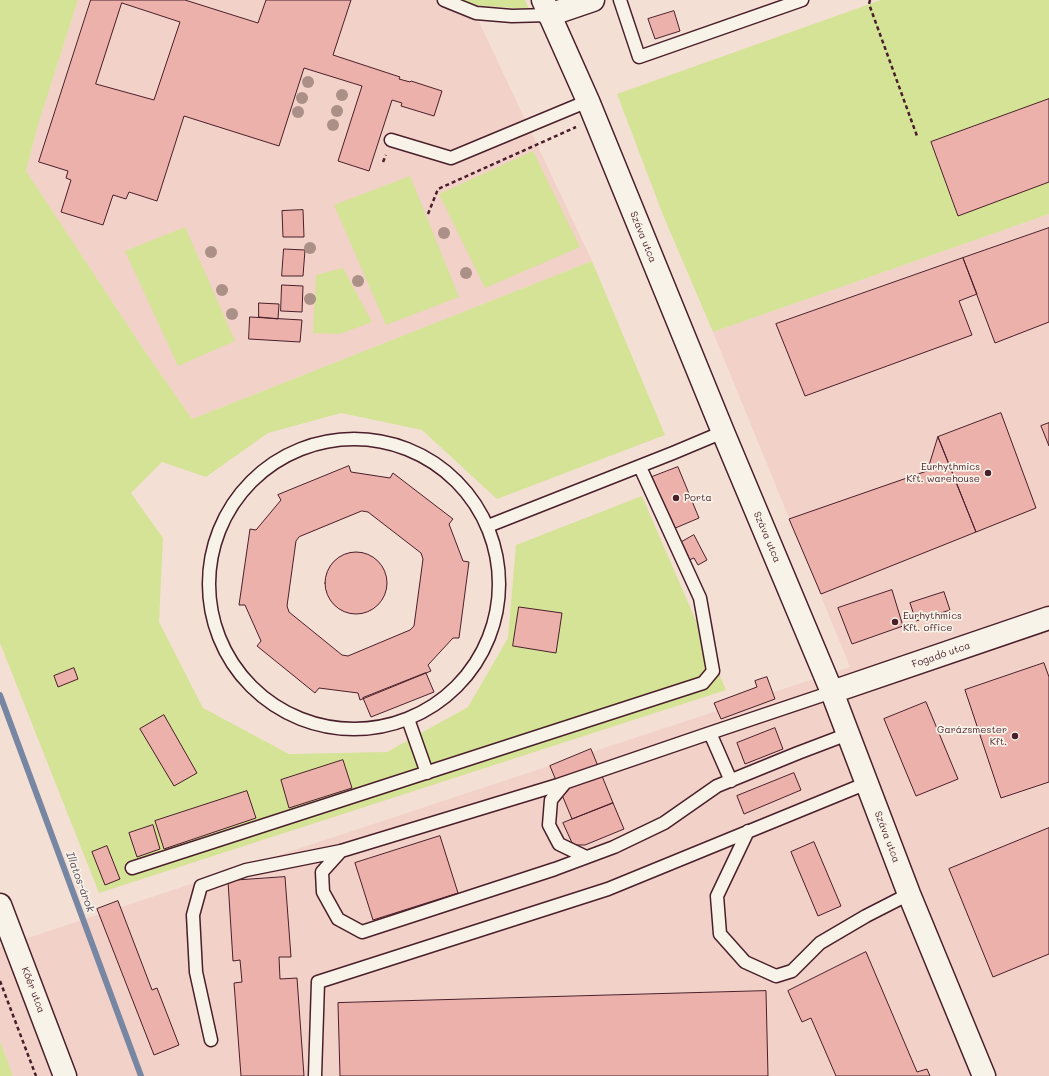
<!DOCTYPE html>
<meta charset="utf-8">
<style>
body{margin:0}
canvas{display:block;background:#f4dfd5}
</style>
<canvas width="1049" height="1076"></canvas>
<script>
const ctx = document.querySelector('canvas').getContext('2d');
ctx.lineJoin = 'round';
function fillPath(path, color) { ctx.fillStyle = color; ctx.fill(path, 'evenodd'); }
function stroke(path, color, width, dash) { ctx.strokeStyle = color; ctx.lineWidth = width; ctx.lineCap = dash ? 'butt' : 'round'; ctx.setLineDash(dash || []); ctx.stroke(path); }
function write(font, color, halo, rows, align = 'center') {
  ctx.font = font + ' Mali,sans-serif'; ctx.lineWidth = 3.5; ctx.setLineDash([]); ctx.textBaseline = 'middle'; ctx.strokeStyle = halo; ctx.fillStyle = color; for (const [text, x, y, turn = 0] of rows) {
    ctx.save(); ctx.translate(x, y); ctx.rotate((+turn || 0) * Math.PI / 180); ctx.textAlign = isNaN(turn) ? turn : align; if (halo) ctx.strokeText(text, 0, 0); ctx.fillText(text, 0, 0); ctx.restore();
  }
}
fillPath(new Path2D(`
 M 78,0 L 459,0 L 471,5 L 592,261 L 192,419 L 146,353 L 26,171 L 38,125 Z
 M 1049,214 L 1049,1076 L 13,1076 L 0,1041 L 0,947 L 850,667 L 713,332 Z`), '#f2d1c8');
fillPath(new Path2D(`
 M 0,0 L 78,0 L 38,125 L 26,171 L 146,353 L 192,419 L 592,261 L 665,435 L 497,499 L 422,430 L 341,413 L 268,433 L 206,477 L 162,462 L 131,493 L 163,538 L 159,622 L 203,708 L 289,754 L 387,752 L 468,707 L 508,638 L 516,545 L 642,496 L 726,690 L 99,893 L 0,643 Z
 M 459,0 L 525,0 L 529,9 L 471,5 Z
 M 881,0 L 1049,0 L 1049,99 L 931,142 L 958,216 L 1049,182 L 1049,214 L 713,332 L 663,215 L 617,94 Z
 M 533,151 L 580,247 L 485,288 L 439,194 Z
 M 410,176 L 459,297 L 386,325 L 334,205 Z
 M 185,227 L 235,341 L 178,366 L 125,251 Z
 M 343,268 L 372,322 L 340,334 L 313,333 L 316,275 Z
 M 0,1041 L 13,1076 L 0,1076 Z`), '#d5e396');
stroke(new Path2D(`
 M 0,695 L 141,1076`), '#7786a3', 6);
const building = new Path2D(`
 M 91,0 L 185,0 L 258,23 L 266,0 L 351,0 L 333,55 L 400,77 L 399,79 L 410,82 L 411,81 L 442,91 L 434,116 L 401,106 L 402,103 L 392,100 L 369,171 L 338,161 L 362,86 L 304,68 L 279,146 L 184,116 L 157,201 L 129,192 L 126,199 L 113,195 L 103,225 L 61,212 L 71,180 L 66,178 L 68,171 L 39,162 ZM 122,3 L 180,22 L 154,100 L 96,84 Z
 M 674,11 L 680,31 L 655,39 L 648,19 Z
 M 1049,99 L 1049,182 L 958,216 L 931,142 Z
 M 303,210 L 304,237 L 283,237 L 282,211 Z
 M 1049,228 L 1049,322 L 995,343 L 963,258 Z
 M 284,249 L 305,250 L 303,276 L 282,276 Z
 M 963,258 L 977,294 L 959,301 L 972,335 L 805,396 L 776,324 Z
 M 282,285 L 303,286 L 302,312 L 281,311 Z
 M 259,303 L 279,304 L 278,319 L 259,317 Z
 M 250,317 L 302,320 L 300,342 L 249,339 Z
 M 1001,413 L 1036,508 L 976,532 L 938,437 Z
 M 1049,423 L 1049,446 L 1041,426 Z
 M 938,437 L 976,532 L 821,594 L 789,519 L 927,471 Z
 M 349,466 L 351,472 L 390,478 L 393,473 L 453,519 L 449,524 L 463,561 L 469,562 L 459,638 L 453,638 L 428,665 L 431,671 L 360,700 L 358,693 L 319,688 L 315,693 L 257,646 L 261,641 L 245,605 L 239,605 L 250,529 L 256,530 L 281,500 L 278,495 ZM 362,511 L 368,512 L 421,553 L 423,559 L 414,626 L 410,630 L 348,656 L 342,655 L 289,612 L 287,606 L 296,541 L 299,537 Z
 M 678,467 L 699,518 L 673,529 L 652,477 Z
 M 694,535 L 707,560 L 698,565 L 694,558 L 689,560 L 680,543 Z
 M325 583a31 31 0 1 1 62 0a31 31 0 1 1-62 0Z
 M 892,590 L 903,626 L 852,644 L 838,608 Z
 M 944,592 L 950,610 L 916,621 L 910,603 Z
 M 519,607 L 562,613 L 556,653 L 513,646 Z
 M 1044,663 L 1049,677 L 1049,782 L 1001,798 L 965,690 Z
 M 74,668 L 78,679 L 58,687 L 54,676 Z
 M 426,673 L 434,692 L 371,717 L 363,698 Z
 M 767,677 L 775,699 L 721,719 L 714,703 L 757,687 L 755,681 Z
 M 926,702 L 958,779 L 916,796 L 884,719 Z
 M 164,715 L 197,773 L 174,786 L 140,729 Z
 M 775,728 L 783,749 L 745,764 L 737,743 Z
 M 591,749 L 613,803 L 572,819 L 550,766 Z
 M 343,760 L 352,788 L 289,808 L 281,780 Z
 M 794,773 L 801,790 L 744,814 L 737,796 Z
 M 247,791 L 256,818 L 164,849 L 155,821 Z
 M 613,803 L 624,829 L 585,845 L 573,845 L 563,823 Z
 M 153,825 L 160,849 L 137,857 L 129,833 Z
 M 1049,828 L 1049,954 L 993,977 L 949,869 Z
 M 440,836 L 458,893 L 373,920 L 355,863 Z
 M 814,842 L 841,906 L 818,916 L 791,852 Z
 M 107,846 L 120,879 L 105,885 L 92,852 Z
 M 285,877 L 291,957 L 279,957 L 280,979 L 297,978 L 304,1076 L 241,1076 L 234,983 L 242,982 L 240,960 L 233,961 L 228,881 Z
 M 118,901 L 152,990 L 157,988 L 179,1045 L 154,1055 L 97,909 Z
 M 866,952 L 917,1072 L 927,1069 L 930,1076 L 836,1076 L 811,1018 L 802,1022 L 788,991 Z
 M 766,991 L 768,1076 L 340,1076 L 338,1003 Z`);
fillPath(building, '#ecb1aa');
stroke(building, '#4a1f2b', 1);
const service = new Path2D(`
 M 444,0 L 476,13 L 512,16 L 549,15
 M 620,0 L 639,57 L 802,0
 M 391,140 L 451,158 L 588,101
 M209 584a145 145 0 1 1 290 0a145 145 0 1 1-290 0Z
 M 488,526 L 673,453 L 723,432
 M 832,692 L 710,733 L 558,785 L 341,851 L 322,872 L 323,892 L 338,919 L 362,932 L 555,869 L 614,847 L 664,823 L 717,786 L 798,753 L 848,734
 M 408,719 L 427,773
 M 710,733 L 731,781
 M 565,783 L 551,800 L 549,825 L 559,844 L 586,857
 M 748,831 L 717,896 L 720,934 L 745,962 L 776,976 L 792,971 L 820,943 L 866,916 L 909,894
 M 132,868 L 703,683 L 713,671 L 700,598 L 640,467
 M 211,1040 L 196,972 L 193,915 L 201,886 L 246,870 L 341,851
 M 315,1076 L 318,982 L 608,889 L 867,783`);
const minor = new Path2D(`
 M 543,0 L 588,101 L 723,432 L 832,692 L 909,894 L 984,1076
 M 549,15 L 593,0
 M 832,692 L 1049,618`);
const tertiary = new Path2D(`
 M 0,905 L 65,1076`);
stroke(service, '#4a1f2b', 15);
stroke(minor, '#4a1f2b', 25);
stroke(tertiary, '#4a1f2b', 25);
stroke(new Path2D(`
 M 870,0 L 869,4 L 917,136
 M 383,162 L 386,155
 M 428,214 L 438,189 L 576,127
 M 0,981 L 36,1076`), '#4a1f2b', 2.5, [4, 3]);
stroke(service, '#f7f3e8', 12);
stroke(minor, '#f7f3e8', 22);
stroke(tertiary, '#f7f3e8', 22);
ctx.fillStyle = '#aa9086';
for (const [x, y] of [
 [308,82],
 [342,95],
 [302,98],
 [337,111],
 [298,112],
 [333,125],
 [444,233],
 [310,248],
 [211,252],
 [466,273],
 [358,281],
 [222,290],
 [310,299],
 [232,314]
]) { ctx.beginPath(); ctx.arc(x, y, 6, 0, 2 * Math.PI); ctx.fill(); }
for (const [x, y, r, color] of [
 [988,473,4,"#4a1f2b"],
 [676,498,4,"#4a1f2b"],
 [895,622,4,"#4a1f2b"],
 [1015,736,4,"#4a1f2b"]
]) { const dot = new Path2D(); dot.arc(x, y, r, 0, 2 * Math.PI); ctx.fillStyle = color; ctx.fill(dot); stroke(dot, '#f7f3e8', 1.5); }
write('10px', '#4a1f2b', '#f7f3e8', [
 ["Száva utca",643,237,68],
 ["Száva utca",767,537,67],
 ["Fogadó utca",941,655,-19],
 ["Száva utca",887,837,69],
 ["Kőér utca",33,990,69]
]);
write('10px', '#4a1f2b', '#f7f3e8', [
 ["Eurhythmics",980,467],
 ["Kft. warehouse",980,479],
 ["Porta",684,498,"left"],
 ["Eurhythmics",903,616,"left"],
 ["Kft. office",903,628,"left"],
 ["Garázsmester",1007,730],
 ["Kft.",1007,742]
], 'right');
write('italic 11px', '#5d4a5d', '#f7f3e8', [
 ["Illatos-árok",80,882,70]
]);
</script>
